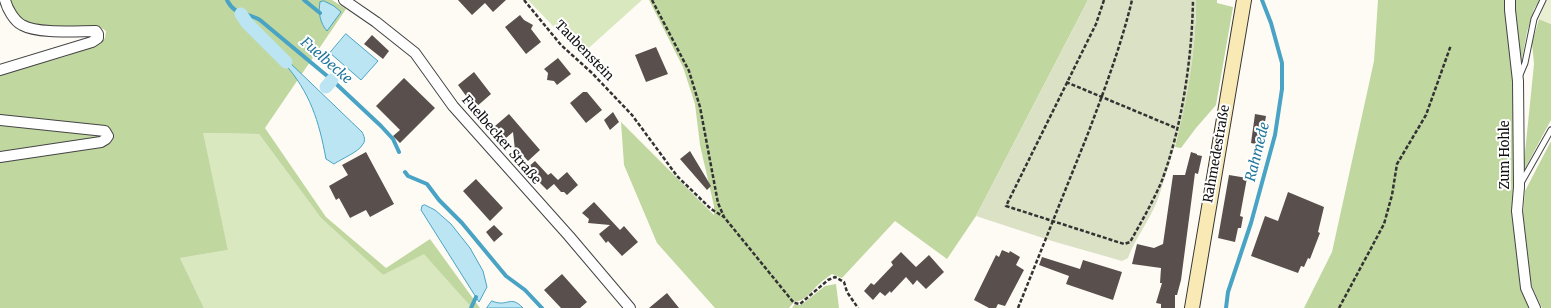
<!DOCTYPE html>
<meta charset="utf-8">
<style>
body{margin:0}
canvas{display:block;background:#fefbf5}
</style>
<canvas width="1551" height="308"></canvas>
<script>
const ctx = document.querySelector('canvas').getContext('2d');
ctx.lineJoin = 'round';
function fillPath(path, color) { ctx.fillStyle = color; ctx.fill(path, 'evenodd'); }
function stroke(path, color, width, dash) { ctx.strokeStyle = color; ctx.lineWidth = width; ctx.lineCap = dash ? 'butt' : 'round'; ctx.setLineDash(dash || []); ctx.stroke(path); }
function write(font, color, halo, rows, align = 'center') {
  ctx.font = font + ' Merriweather,serif'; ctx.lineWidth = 4; ctx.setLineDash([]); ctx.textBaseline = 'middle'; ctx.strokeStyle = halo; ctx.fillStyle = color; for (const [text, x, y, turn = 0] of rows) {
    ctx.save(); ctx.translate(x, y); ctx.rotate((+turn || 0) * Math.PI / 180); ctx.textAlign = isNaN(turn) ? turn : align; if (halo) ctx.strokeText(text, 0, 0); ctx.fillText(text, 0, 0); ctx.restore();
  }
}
fillPath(new Path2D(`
 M 528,0 L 642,0 L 581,55 Z
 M 202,133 L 259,134 L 321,218 L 383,275 L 424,253 L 472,308 L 204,308 L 180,258 L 228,250 Z`), '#d9e8bf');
fillPath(new Path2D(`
 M 10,0 L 332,0 L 346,9 L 265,128 L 326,217 L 386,268 L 430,239 L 480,308 L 472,308 L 424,254 L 383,275 L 321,218 L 259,134 L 203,133 L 228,250 L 180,258 L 204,308 L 0,308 L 0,75 L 67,56 L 100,43 L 105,38 L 106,31 L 100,27 C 83,27 36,29 23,21 C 16,17 12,7 10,0 Z
 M 649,0 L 1088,0 L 976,216 L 947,259 L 895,221 L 842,278 L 832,274 C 828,277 823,280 819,284 C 811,291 806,301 794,302 L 789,308 L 715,308 L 657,243 L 624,165 L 621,122 L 714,215 L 714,206 L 700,145 L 695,104 L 683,67 Z
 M 1196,0 L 1217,0 L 1217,3 L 1233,7 L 1216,105 L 1196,128 L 1181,148 L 1175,147 C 1187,98 1196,50 1196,0 Z
 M 1378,0 L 1540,0 L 1534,9 L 1527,32 L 1522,59 L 1514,72 L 1515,214 L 1520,286 L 1529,308 L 1304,308 L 1332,252 L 1374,61 Z
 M 1539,19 L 1551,24 L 1551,120 L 1523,172 L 1534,64 L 1532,43 Z
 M 1551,141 L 1551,308 L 1542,308 L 1531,284 L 1523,214 L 1525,191 Z
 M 836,284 L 839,308 L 792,308 L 794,305 L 801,305 L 825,286 Z`), '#c0d7a0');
fillPath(new Path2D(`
 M 1088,0 L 1196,0 C 1196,59 1185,119 1166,174 C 1162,185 1160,196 1155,206 C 1147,224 1135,239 1128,258 L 1122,261 L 1052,241 L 976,216 Z`), '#dbe1c5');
fillPath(new Path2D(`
 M 1546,0 L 1551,0 L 1551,24 L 1539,19 Z`), '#e9efd1');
const water = new Path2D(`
 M 324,1 L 334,6 L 341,12 L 327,31 C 320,23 318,12 320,2 Z
 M 346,34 L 378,61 L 361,80 L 330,53 Z
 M 287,60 L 362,132 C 364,136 366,140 363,144 C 359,152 341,159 334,164 L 326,159 C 319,121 310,92 284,63 Z
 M 425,205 L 435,210 L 451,224 L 470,248 L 483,271 L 487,287 L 479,302 L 421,210 L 422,206 Z
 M 492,301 C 508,308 510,294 523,308 L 487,308 Z`);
fillPath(water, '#bce5f3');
stroke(water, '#48a3c5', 1);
stroke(new Path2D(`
 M 227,0 C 235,16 246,12 260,20 L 332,80 L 381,126 L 393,139 L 399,152
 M 304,0 L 320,13
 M 405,172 L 408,176 L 427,184 L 439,200 L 462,223 L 506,276 L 525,290 L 542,308
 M 471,308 L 476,297
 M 1226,308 L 1228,292 L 1251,223 L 1275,135 L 1282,89 L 1282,63 L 1271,23 L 1262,0`), '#48a3c5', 4);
stroke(new Path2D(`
 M 241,14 L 247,23 L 286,62
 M 326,87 L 332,80`), '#bce5f3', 13);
fillPath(new Path2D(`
 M 458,0 L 506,0 L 493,12 L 485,3 L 472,15 Z
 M 520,15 L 524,20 L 533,25 L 531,29 L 541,42 L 526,54 L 505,27 Z
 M 372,35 L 389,51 L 383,59 L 364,44 Z
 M 656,47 L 668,74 L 646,82 L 635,55 Z
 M 558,58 L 571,74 L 557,85 L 554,81 L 547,80 L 548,73 L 544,69 Z
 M 474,72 L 491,94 L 475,108 L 458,85 Z
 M 404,78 L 435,108 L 400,143 L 393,136 L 400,130 L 376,106 Z
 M 583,92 L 587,92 L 602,110 L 586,123 L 570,103 Z
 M 613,112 L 619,122 L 610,130 L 604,120 Z
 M 509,114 L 540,150 L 528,161 L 518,150 L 515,150 L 513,132 L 506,138 L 495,126 Z
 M 1255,114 L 1266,116 L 1261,145 L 1251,143 Z
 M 690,151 L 711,186 L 707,190 L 680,159 Z
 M 366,152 L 394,204 L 370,217 L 366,210 L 350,218 L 339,198 L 336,200 L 329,186 L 348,175 L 342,165 Z
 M 1191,152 L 1197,154 L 1197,155 L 1202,156 L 1198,174 L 1195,173 L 1181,280 L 1177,295 L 1175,295 L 1175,308 L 1161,308 L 1161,304 L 1156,303 L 1162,283 L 1160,283 L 1161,268 L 1132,264 L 1137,244 L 1154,248 L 1163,244 L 1173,175 L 1185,175 Z
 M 535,161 L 548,175 L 551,173 L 558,180 L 567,172 L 578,185 L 567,195 L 564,192 L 561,192 L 554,184 L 547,190 L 526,169 Z
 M 1229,175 L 1247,178 L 1240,216 L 1243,217 L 1241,228 L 1238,228 L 1235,242 L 1218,238 Z
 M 476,179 L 503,208 L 490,221 L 463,191 Z
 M 1288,192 L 1324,207 L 1318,232 L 1320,233 L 1310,259 L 1308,258 L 1304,267 L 1301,266 L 1298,273 L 1251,256 L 1265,216 L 1278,221 Z
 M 594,202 L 620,230 L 624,226 L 638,242 L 622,256 L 608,241 L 606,243 L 599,234 L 610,225 L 588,223 L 589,219 L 582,213 Z
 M 494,225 L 503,234 L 494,242 L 486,232 Z
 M 1002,250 L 1009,253 L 1010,251 L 1020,257 L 1016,265 L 1024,270 L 1005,306 L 998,304 L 996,308 L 989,308 L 974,300 L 996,255 L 999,257 Z
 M 901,252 L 916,267 L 929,255 L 944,272 L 926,289 L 917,280 L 913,285 L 906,277 L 891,293 L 890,291 L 885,296 L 880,292 L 873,300 L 864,291 L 871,283 L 874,285 L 893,265 L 891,262 Z
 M 1042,257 L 1080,269 L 1083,260 L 1122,272 L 1113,300 L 1066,284 L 1069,276 L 1039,265 Z
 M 562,274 L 587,302 L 580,308 L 561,308 L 544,290 Z
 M 667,293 L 679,308 L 649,308 Z`), '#59504d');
const lane = new Path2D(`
 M 1519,77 L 1525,63 L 1534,19 L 1543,0
 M 1521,183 L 1551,130`);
const street = new Path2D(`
 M 344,0 L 376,22 L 415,53 L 453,106 L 569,236 L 630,308
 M 1510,0 L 1510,10 L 1518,81 L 1519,187 L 1517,211 L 1526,288 L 1535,308
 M 0,70 L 92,42 L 98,38 L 98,34 L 96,31 C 76,31 38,34 22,25 C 14,21 7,8 5,0
 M 0,120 L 105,131 L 108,136 L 106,139 L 101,142 L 0,157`);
const secondary = new Path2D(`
 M 1192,308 L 1244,0`);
stroke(lane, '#444', 7);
stroke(street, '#444', 12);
stroke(secondary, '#333', 16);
stroke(new Path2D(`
 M 524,0 L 561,45 L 592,73 L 632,115 L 677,176 L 711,209 L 724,217
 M 652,0 L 689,71 L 700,107 L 718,203 L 724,217 L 794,303 L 800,304 L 828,280 L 835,277 L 844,282 L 847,292 L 858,308
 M 1104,0 L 1096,24 L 1006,206 L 1124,244 L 1130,242 C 1141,223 1152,203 1161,183 C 1182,128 1192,58 1193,0
 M 1066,82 L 1176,128
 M 1018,308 C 1041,251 1064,193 1087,136 C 1104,91 1121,46 1132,0
 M 1339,308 L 1384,224 L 1392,195 L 1397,164 L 1426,115 L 1451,45`), '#333', 2.5, [4, 2]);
stroke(lane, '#fff', 5);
stroke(street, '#fff', 10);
stroke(secondary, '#f9e9b5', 14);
write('13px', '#111', '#fff', [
 ["Taubenstein",584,51,46],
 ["Fuelbecker Straße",501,140,49],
 ["Rahmedestraße",1217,154,-80],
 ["Zum Hohle",1505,155,-90]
]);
write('italic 14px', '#21769b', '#fff', [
 ["Fuelbecke",326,61,41],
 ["Rahmede",1258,152,-76]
]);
</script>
